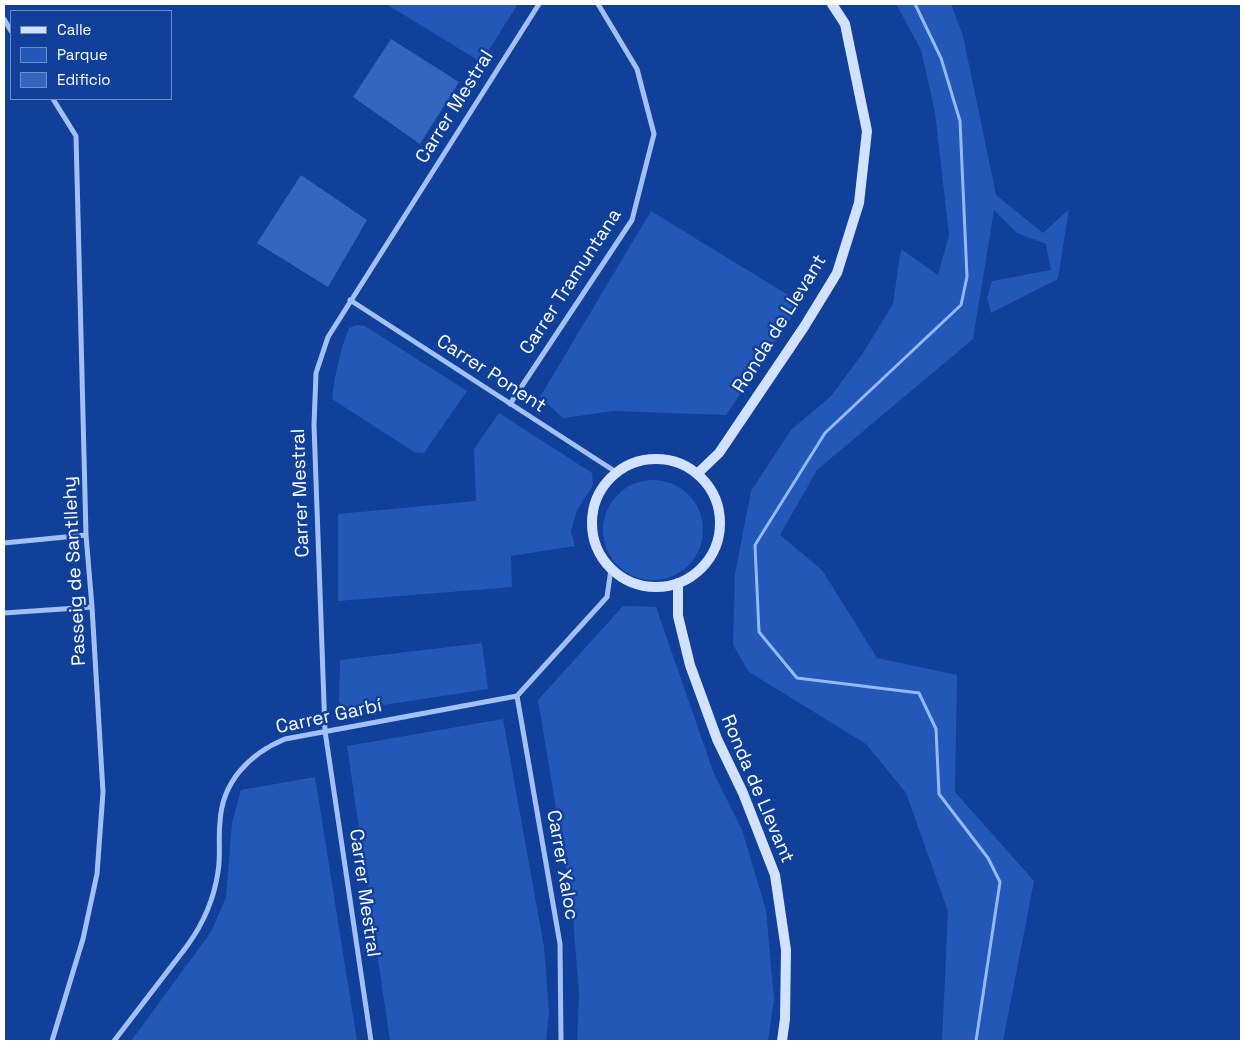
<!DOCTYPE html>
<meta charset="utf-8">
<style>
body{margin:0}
#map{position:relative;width:1245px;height:1045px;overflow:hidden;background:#104099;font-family:"Space Grotesk",sans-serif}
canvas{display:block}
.frame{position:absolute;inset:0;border:5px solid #fff;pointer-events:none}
.legend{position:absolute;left:10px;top:10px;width:162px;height:90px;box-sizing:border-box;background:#104099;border:1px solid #708cc2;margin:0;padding:6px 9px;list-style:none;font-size:15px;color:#fff}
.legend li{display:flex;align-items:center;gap:10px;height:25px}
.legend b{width:25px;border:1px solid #708cc2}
</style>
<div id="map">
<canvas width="1245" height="1045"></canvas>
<div class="frame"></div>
<ul class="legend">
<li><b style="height:6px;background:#d2e1fd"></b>Calle</li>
<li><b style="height:14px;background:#2358b8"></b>Parque</li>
<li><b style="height:14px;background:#3466bf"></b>Edificio</li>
</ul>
</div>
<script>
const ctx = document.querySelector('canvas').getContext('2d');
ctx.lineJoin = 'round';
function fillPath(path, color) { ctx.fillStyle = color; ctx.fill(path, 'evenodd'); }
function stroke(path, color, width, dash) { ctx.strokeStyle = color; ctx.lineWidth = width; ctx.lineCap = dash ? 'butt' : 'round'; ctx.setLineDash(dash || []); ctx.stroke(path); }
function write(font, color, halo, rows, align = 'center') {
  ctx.font = font + ' "Space Grotesk",sans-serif'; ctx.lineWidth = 5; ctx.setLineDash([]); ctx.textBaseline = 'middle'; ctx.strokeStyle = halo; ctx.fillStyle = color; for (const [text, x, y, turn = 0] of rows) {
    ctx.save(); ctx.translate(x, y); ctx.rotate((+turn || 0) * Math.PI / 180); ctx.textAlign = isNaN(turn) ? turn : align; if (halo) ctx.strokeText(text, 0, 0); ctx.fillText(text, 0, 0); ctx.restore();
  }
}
fillPath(new Path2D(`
 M 386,4 L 518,4 L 481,62 Z
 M 896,4 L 951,4 L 963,36 L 996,195 L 1043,233 L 1069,209 L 1058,279 L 991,313 L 987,298 L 992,281 L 1051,270 L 1046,244 L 1017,233 L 994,210 L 973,339 L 817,470 L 780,535 L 822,570 L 877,658 L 957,675 L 955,792 L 1034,881 L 1003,1041 L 942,1041 L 948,911 L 906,793 L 866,744 L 749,672 L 733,645 L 735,574 L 751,491 L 791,430 L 831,396 L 863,353 L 893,304 L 901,249 L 938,275 L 949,235 L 935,112 L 921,50 Z
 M 651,211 L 801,303 L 726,415 L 614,411 L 563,418 L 540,397 Z
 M 357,325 L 365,326 L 467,391 L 424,453 L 414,452 L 332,399 C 335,374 340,351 349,328 Z
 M 499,413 L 592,473 L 593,485 L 577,510 L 571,531 L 575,546 L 511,556 L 512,587 L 338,601 L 338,514 L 476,501 L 474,449 Z
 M603 530a50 50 0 1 1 100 0a50 50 0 1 1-100 0Z
 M 623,606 L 656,607 L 714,774 L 742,830 L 766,910 L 774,999 L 768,1041 L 577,1041 L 579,995 L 572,903 L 538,700 Z
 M 482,643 L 488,689 L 351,710 L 343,708 L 339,701 L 340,660 Z
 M 503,719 L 544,947 L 549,1012 L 546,1041 L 390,1041 L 347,746 Z
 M 315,777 L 357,1041 L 131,1041 L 211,932 L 226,897 L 232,823 L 241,790 Z`), '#2358b8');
stroke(new Path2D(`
 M 915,4 L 941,58 L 960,121 L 967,277 L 961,305 L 825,433 L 755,545 L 759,632 L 797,678 L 919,693 L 936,729 L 939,794 L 988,858 L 1000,882 L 976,1041`), '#94b9f8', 3);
fillPath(new Path2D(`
 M 391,39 L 459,82 L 420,144 L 353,97 Z
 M 301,175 L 367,220 L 328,287 L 257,243 Z`), '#3466bf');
stroke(new Path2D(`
 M 4,19 L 11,31
 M 350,300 L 616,472
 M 510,404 L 632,220 L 654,134 L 637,69 L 598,4
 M 4,543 L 86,535
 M 4,613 L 92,607
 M 517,696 L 560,944 L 561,1041
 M 52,1041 L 83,939 L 97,874 L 103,792 L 92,607 L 86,535 L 76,136 L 53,99
 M 114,1041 L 187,946 C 203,924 214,899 218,872 C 221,855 218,839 220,822 C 222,782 249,754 285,739 L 517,696 L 607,597 L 611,569
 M 371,1041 L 325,731 L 314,425 L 316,373 L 328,337 L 539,4`), '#a2c0f4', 5);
stroke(new Path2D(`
 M592 523a64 64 0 1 1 128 0a64 64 0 1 1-128 0Z
 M 697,474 L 719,453 L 804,327 L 837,273 L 859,203 L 867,131 L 845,24 L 832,4
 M 678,583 L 678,616 L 690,665 L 717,739 L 743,793 L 775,875 L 786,950 L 785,1019 L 782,1041`), '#d2e1fd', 10);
write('19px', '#fff', '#104099', [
 ["Carrer Mestral",455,107,-58],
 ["Carrer Tramuntana",571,282,-57],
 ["Ronda de Llevant",780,324,-58],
 ["Carrer Ponent",491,374,33],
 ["Carrer Mestral",301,493,-92],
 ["Passeig de Santllehy",75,571,-93],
 ["Carrer Garbí",329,717,-12],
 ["Ronda de Llevant",757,789,67],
 ["Carrer Xaloc",562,865,80],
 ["Carrer Mestral",364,893,82]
]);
</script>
